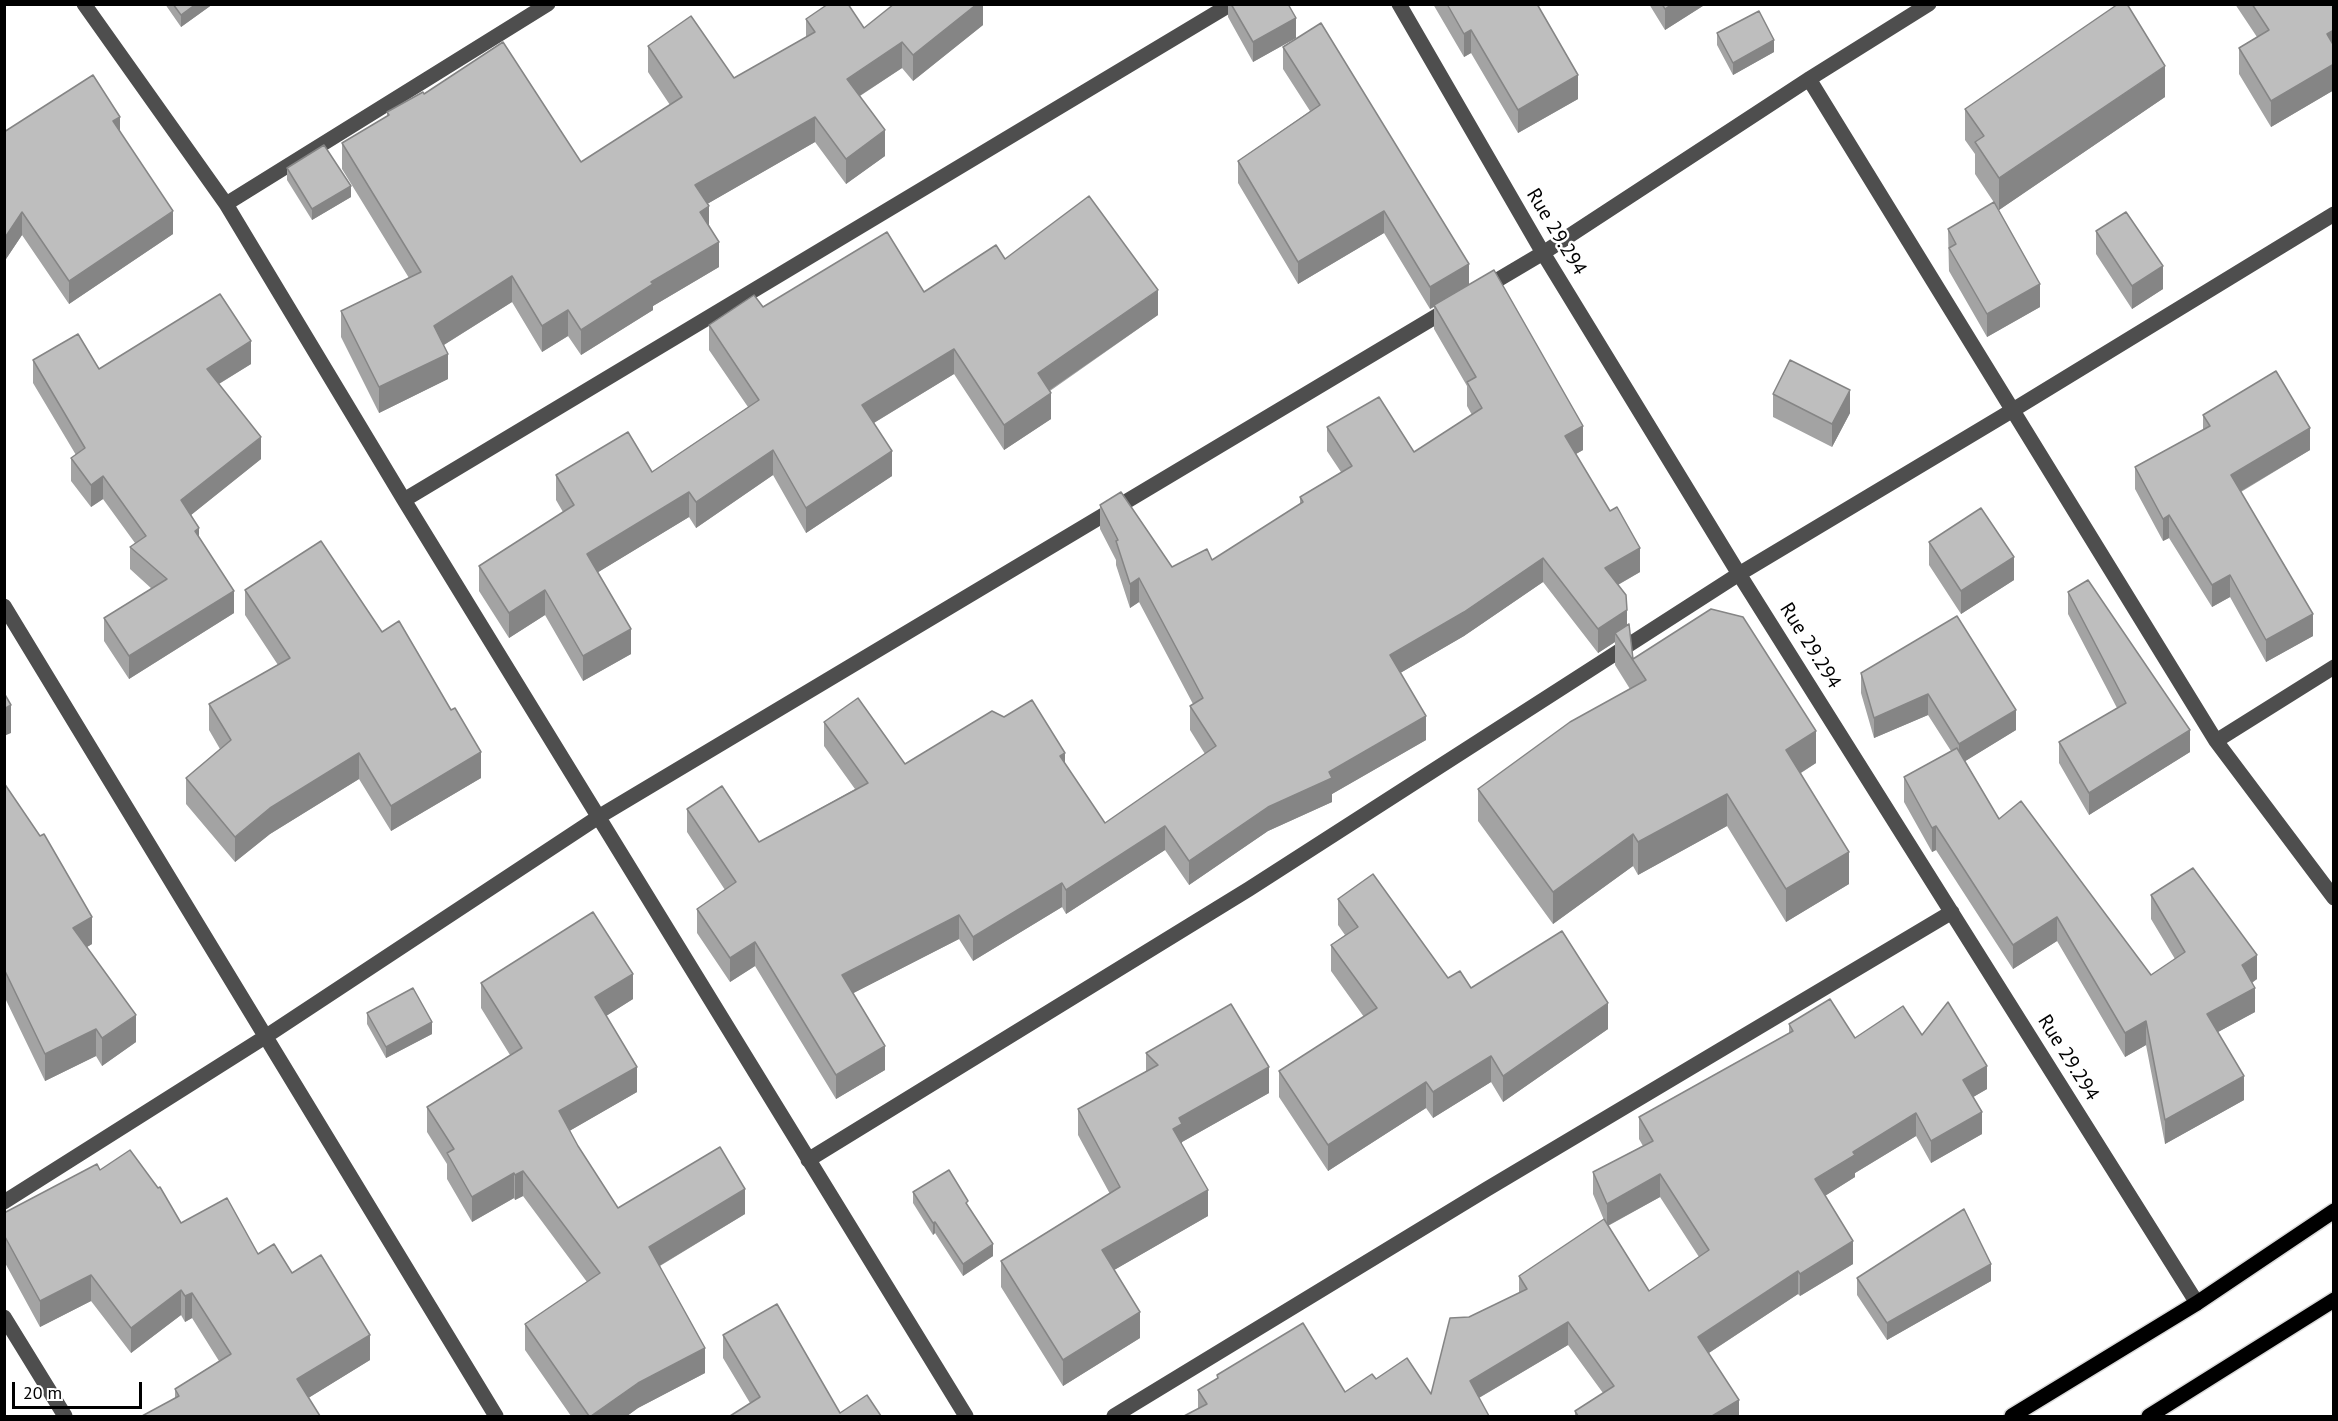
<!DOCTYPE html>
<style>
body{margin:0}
#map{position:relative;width:2338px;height:1421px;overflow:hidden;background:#fff;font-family:"PT Sans",sans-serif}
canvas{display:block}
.frame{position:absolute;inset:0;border:6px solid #000;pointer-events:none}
.scale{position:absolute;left:12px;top:1382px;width:130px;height:27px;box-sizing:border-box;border:3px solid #000;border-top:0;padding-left:8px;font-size:18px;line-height:21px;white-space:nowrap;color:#000;-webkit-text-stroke:4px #fff;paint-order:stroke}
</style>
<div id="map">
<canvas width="2338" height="1421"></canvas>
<div class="frame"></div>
<div class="scale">20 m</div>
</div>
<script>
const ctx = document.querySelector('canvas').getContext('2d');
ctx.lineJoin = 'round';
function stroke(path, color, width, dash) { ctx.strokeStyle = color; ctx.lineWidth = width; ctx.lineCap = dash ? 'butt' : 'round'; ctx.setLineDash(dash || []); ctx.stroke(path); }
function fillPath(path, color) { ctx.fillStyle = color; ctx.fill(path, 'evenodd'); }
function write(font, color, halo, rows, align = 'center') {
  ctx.font = font + ' "PT Sans",sans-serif'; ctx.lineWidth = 5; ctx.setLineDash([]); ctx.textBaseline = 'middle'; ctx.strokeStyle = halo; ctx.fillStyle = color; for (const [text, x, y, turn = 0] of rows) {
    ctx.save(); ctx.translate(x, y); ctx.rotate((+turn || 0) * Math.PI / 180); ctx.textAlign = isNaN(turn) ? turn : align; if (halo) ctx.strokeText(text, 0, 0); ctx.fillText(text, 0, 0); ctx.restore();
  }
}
const major = new Path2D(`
 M 2012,1416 L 2197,1303 L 2334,1211
 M 2149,1416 L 2334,1300`);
stroke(major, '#dbdbdb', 18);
stroke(new Path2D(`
 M 84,4 L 226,204 L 404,500 L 966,1416
 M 1399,4 L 1543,253 L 1739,574 L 2197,1303
 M 1809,79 L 2216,741 L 2334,898
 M 226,204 L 548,4
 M 1484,288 L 1543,253 L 1809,79 L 1929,4
 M 404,500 L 1231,4
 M 4,606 L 496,1416
 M 2216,741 L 2334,667
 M 808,1160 L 1249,889 L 1739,574 L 2013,410 L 2334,214
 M 4,1202 L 265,1037 L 600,816 L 1450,308
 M 4,1317 L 65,1416
 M 1114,1416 L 1487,1189 L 1952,912`), '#4e4e4e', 15);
stroke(major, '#000', 15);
fillPath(new Path2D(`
 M 165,4 L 213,4 L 181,27 Z
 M 983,4 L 983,25 L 913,81 L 902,68 L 860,96 L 885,156 L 846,184 L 815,142 L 707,204 L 709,225 L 719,267 L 653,306 L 653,310 L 581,355 L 568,336 L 542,352 L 512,302 L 444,345 L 448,379 L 379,413 L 341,337 L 341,311 L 409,278 L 342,169 L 342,143 L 387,116 L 387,112 L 424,94 L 581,162 L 670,105 L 648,72 L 648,46 L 734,78 L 806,37 L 806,19 L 864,28 Z
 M 1228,4 L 1288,4 L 1296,38 L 1253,62 L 1228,17 Z
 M 1433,4 L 1537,4 L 1578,99 L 1518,133 L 1471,53 L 1464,57 Z
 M 1649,4 L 1706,4 L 1665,30 Z
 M 2235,4 L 2334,4 L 2334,90 L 2271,127 L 2239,74 L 2239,48 L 2257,37 Z
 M 1717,33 L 1774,52 L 1733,75 L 1717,45 Z
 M 1283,47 L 1469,285 L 1583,450 L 1576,454 L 1640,572 L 1618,585 L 1627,625 L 1633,659 L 1816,763 L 1801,773 L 1849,884 L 1786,922 L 1727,826 L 1638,875 L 1633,866 L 1553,924 L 1478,821 L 1478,789 L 1630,689 L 1615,665 L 1615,642 L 1598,653 L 1543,582 L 1464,636 L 1400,673 L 1426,740 L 1332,794 L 1332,802 L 1268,831 L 1189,885 L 1165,850 L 1066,914 L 1062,907 L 973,961 L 959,939 L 853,993 L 885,1070 L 836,1099 L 755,966 L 730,982 L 697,933 L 697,909 L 725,890 L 687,832 L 687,809 L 759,842 L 855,789 L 824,746 L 824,722 L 905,764 L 1065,764 L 1105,823 L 1205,754 L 1190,730 L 1190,706 L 1193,704 L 1139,602 L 1130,608 L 1116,565 L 1116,560 L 1100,529 L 1100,505 L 1172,567 L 1212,560 L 1300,504 L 1300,497 L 1341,472 L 1327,451 L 1327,427 L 1414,452 L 1472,415 L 1467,406 L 1467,386 L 1434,329 L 1434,307 L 1430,309 L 1384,233 L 1298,284 L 1238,183 L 1238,161 L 1310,111 L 1283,69 Z
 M 2165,97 L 1999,210 L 1975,174 L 1975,154 L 1965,140 L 1965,109 Z
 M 4,132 L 120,132 L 173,234 L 69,304 L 22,235 L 4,262 Z
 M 287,168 L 351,197 L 312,220 L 287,180 Z
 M 1948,229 L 2040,307 L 1987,337 L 1949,271 Z
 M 2096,231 L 2163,289 L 2132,309 L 2096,254 Z
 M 1005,259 L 1158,315 L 1050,391 L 1051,419 L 1004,450 L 954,374 L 874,423 L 892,476 L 806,533 L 773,475 L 696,528 L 689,517 L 598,572 L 631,654 L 583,681 L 545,615 L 509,638 L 479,591 L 479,566 L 563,512 L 556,500 L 556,475 L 652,472 L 748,407 L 709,350 L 709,325 L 763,307 L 924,292 Z
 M 33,360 L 99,369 L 251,364 L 219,384 L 261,459 L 191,515 L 199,537 L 234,613 L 129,679 L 104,641 L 104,618 L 152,589 L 130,569 L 130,547 L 135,543 L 103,499 L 91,507 L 71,481 L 71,458 L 76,455 L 33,383 Z
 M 1773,394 L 1850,413 L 1832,447 L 1773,417 Z
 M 2203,415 L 2310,450 L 2241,492 L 2313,636 L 2266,662 L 2230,597 L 2212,607 L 2169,538 L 2163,541 L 2135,489 L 2135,467 L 2203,430 Z
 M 1929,542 L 2014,580 L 1961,614 L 1929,565 Z
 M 245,590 L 382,632 L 481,778 L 391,831 L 359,779 L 270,834 L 235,862 L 186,804 L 186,778 L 220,749 L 209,730 L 209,704 L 278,665 L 245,615 Z
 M 2068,592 L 2190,752 L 2089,815 L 2059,763 L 2059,742 L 2117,708 L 2068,614 Z
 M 1957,616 L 2016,730 L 1965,761 L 1999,819 L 2151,975 L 2175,959 L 2151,919 L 2151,895 L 2257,979 L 2252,983 L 2255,1012 L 2218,1032 L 2244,1100 L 2165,1144 L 2146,1045 L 2125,1057 L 2057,941 L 2013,969 L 1936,850 L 1932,852 L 1904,802 L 1904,777 L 1951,751 L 1928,715 L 1874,738 L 1861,693 L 1861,673 Z
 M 4,783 L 92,944 L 87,947 L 136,1042 L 102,1066 L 96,1056 L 45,1081 L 4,996 Z
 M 1338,899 L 1448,978 L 1471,988 L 1608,1029 L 1503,1102 L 1491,1082 L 1433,1118 L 1426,1108 L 1328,1171 L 1279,1097 L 1279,1071 L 1364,1017 L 1331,971 L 1331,945 L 1345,935 L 1338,925 Z
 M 481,983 L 633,999 L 606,1016 L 637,1092 L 569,1131 L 578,1146 L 618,1208 L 745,1214 L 660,1266 L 705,1373 L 638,1408 L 627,1416 L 571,1416 L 525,1350 L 525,1324 L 587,1282 L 523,1196 L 515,1200 L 514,1198 L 472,1222 L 447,1179 L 447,1164 L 427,1132 L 427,1107 L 510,1055 L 481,1008 Z
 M 367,1013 L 432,1034 L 386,1058 L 367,1024 Z
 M 1789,1024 L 1855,1038 L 1922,1035 L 1987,1089 L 1973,1097 L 1982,1134 L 1931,1163 L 1916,1136 L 1855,1173 L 1855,1177 L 1825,1196 L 1853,1264 L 1800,1296 L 1798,1294 L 1709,1353 L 1739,1416 L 1575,1416 L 1575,1411 L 1603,1393 L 1568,1345 L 1479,1398 L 1198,1409 L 1198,1390 L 1217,1379 L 1217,1375 L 1345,1392 L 1376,1379 L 1431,1394 L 1469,1317 L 1519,1293 L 1519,1276 L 1604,1220 L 1593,1194 L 1593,1172 L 1643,1146 L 1639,1139 L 1639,1117 L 1789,1033 ZM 1660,1197 L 1699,1257 L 1649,1291 L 1608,1226 Z
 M 1146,1053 L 1269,1093 L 1182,1142 L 1182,1146 L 1208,1216 L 1114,1270 L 1140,1338 L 1063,1386 L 1001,1287 L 1001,1261 L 1110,1194 L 1078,1135 L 1078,1109 L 1146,1072 Z
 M 100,1170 L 181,1223 L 258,1254 L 292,1273 L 370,1360 L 308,1398 L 175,1398 L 175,1389 L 219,1361 L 192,1318 L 185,1322 L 181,1315 L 131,1353 L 91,1301 L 40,1327 L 4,1261 L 4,1213 Z
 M 913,1192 L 968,1207 L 993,1256 L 963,1276 L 935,1233 L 933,1235 L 913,1203 Z
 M 1857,1278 L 1991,1281 L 1887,1340 L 1857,1295 Z
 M 723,1335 L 840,1413 L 750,1403 L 723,1358 Z`), '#a3a3a3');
fillPath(new Path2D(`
 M 196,4 L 213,4 L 181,27 L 181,15 Z
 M 977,4 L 983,4 L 983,25 L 913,81 L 913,55 Z
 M 1672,4 L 1706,4 L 1665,30 L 1665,9 Z
 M 1296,18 L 1296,38 L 1253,62 L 1253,42 Z
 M 1471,30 L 1471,53 L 1464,57 L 1464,34 Z
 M 2334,30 L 2334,56 L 2327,34 Z
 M 1774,40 L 1774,52 L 1733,75 L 1733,63 Z
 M 902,42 L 902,68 L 847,104 L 847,79 Z
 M 2334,64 L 2334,90 L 2271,127 L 2271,101 Z
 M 2165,66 L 2165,97 L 1999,210 L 1999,178 Z
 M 1578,75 L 1578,99 L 1518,133 L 1518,110 Z
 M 120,117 L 120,140 L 113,121 Z
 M 815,117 L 815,142 L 695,211 L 695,185 Z
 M 885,130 L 885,156 L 846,184 L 846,159 Z
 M 351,186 L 351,197 L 312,220 L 312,209 Z
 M 709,206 L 709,232 L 700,212 Z
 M 173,211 L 173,234 L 69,304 L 69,281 Z
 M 1384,211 L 1384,233 L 1298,284 L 1298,262 Z
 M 22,212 L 22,235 L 4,262 L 4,239 Z
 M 719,242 L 719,267 L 653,306 L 653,310 L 581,355 L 581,330 L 651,282 Z
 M 1469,264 L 1469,286 L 1430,309 L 1430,287 Z
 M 2163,266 L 2163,289 L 2132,309 L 2132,286 Z
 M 512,276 L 512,302 L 434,351 L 434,326 Z
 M 2040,284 L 2040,307 L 1987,337 L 1987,314 Z
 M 1158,290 L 1158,315 L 1038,398 L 1038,373 Z
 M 568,310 L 568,336 L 542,352 L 542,326 Z
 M 251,341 L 251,364 L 207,391 L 207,369 Z
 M 954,349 L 954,374 L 862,430 L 862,405 Z
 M 448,354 L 448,379 L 379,413 L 379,387 Z
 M 1850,390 L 1850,413 L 1832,447 L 1832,424 Z
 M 1051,393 L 1051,419 L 1004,450 L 1004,425 Z
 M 1583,426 L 1583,450 L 1565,460 L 1565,436 Z
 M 2310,428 L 2310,450 L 2231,497 L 2231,475 Z
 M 261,437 L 261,459 L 181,523 L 181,500 Z
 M 773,450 L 773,475 L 696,528 L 696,502 Z
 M 892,451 L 892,476 L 806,533 L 806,508 Z
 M 103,476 L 103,499 L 91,507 L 91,485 Z
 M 689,492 L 689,517 L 587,579 L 587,554 Z
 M 2169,515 L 2169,538 L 2163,541 L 2163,519 Z
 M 199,528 L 199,550 L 195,531 Z
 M 1640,548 L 1640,572 L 1605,592 L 1605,568 Z
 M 2014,557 L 2014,580 L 1961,614 L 1961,591 Z
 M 1543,558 L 1543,582 L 1464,636 L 1390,679 L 1390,655 Z
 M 2230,575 L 2230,597 L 2212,607 L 2212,585 Z
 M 1139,578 L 1139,602 L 1130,608 L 1130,584 Z
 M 545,590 L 545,615 L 509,638 L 509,613 Z
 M 234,591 L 234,613 L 129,679 L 129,656 Z
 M 1627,610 L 1627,634 L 1615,633 L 1615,642 L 1598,653 L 1598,629 Z
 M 2313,614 L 2313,636 L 2266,662 L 2266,640 Z
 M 631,629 L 631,654 L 583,681 L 583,656 Z
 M 1928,694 L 1928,715 L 1874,738 L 1874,718 Z
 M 11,705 L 11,733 L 4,736 L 4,709 Z
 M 2016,710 L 2016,730 L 1959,765 L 1959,744 Z
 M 1426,716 L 1426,740 L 1332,794 L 1332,802 L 1268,831 L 1189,885 L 1189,861 L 1268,807 Z
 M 2190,730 L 2190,752 L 2089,815 L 2089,793 Z
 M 1816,731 L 1816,763 L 1786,782 L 1786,750 Z
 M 481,752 L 481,778 L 391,831 L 391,806 Z
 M 359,753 L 359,779 L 270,834 L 235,862 L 235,837 L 270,808 Z
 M 1065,753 L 1065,777 L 1060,756 Z
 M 1727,794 L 1727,826 L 1638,875 L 1638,842 Z
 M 1165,826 L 1165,850 L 1066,914 L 1066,890 Z
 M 1936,826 L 1936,850 L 1932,852 L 1932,828 Z
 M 1633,834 L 1633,866 L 1553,924 L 1553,892 Z
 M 1849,852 L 1849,884 L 1786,922 L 1786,889 Z
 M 1062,883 L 1062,907 L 973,961 L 973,937 Z
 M 959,915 L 959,939 L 842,999 L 842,975 Z
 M 92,917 L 92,944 L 73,955 L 73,928 Z
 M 2057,917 L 2057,941 L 2013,969 L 2013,945 Z
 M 755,942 L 755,966 L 730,982 L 730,958 Z
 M 2257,955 L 2257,979 L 2242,989 L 2242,965 Z
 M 633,974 L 633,999 L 595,1023 L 595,997 Z
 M 2255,988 L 2255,1012 L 2207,1038 L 2207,1014 Z
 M 1608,1003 L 1608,1029 L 1503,1102 L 1503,1076 Z
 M 136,1015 L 136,1042 L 102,1066 L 102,1038 Z
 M 2146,1021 L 2146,1045 L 2125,1057 L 2125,1033 Z
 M 432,1022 L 432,1034 L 386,1058 L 386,1047 Z
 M 96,1029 L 96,1056 L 45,1081 L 45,1054 Z
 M 885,1046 L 885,1070 L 836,1099 L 836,1075 Z
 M 1491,1056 L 1491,1082 L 1433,1118 L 1433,1092 Z
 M 1987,1066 L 1987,1089 L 1963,1103 L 1963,1080 Z
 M 637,1067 L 637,1092 L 559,1137 L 559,1111 Z
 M 1269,1067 L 1269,1093 L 1182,1142 L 1182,1150 L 1173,1129 L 1179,1118 Z
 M 2244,1076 L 2244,1100 L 2165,1144 L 2165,1120 Z
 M 1426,1082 L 1426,1108 L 1328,1171 L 1328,1145 Z
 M 1982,1112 L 1982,1134 L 1931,1163 L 1931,1141 Z
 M 1916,1113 L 1916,1136 L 1855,1173 L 1855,1177 L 1815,1202 L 1815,1179 L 1853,1152 Z
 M 523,1171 L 523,1196 L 515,1200 L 515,1175 Z
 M 514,1173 L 514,1198 L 472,1222 L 472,1197 Z
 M 1660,1174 L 1660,1197 L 1607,1226 L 1607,1204 Z
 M 745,1189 L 745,1214 L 649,1272 L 649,1247 Z
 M 1208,1190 L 1208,1216 L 1102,1277 L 1102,1250 Z
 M 935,1222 L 935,1233 L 933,1235 L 933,1223 Z
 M 1853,1241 L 1853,1264 L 1800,1296 L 1800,1274 Z
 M 993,1244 L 993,1256 L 963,1276 L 963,1264 Z
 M 1991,1264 L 1991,1281 L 1887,1340 L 1887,1323 Z
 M 1798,1271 L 1798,1294 L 1698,1360 L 1698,1337 Z
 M 91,1275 L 91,1301 L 40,1327 L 40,1301 Z
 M 181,1290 L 181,1315 L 131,1353 L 131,1328 Z
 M 192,1293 L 192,1318 L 185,1322 L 185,1296 Z
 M 1140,1312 L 1140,1338 L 1063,1386 L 1063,1360 Z
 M 1568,1322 L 1568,1345 L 1470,1403 L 1470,1381 Z
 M 370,1335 L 370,1360 L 297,1405 L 297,1379 Z
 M 705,1348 L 705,1373 L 638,1408 L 627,1416 L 591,1416 L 638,1383 Z
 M 1739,1400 L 1739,1416 L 1712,1416 Z`), '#858585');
const building = new Path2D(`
 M 173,4 L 196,4 L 181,15 Z
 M 828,4 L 848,4 L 864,28 L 894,4 L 977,4 L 913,55 L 902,42 L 847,79 L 885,130 L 846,159 L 815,117 L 695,185 L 709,206 L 700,212 L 719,242 L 651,282 L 653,284 L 581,330 L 568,310 L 542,326 L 512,276 L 434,326 L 448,354 L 379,387 L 341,311 L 421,272 L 342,143 L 389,115 L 387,112 L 423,92 L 424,94 L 503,42 L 581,162 L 682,97 L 648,46 L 691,16 L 734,78 L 815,32 L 806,19 Z
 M 1231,4 L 1288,4 L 1296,18 L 1253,42 Z
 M 1447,4 L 1537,4 L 1578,75 L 1518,110 L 1471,30 L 1464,34 Z
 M 1662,4 L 1672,4 L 1665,9 Z
 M 2118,4 L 2127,4 L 2165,66 L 1999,178 L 1975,142 L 1984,136 L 1965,109 Z
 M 2252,4 L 2334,4 L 2334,30 L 2327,34 L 2334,46 L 2334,64 L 2271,101 L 2239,48 L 2269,30 Z
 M 1759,11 L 1774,40 L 1733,63 L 1717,33 Z
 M 1321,23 L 1469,264 L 1430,287 L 1384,211 L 1298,262 L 1238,161 L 1320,105 L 1283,47 Z
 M 93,75 L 120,117 L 113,121 L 173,211 L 69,281 L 22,212 L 4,239 L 4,132 Z
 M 324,145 L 351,186 L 312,209 L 287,168 Z
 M 1089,196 L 1158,290 L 1038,373 L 1051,393 L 1004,425 L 954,349 L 862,405 L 892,451 L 806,508 L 773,450 L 696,502 L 689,492 L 587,554 L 631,629 L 583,656 L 545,590 L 509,613 L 479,566 L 574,505 L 556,475 L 628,432 L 652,472 L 759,400 L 709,325 L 754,295 L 763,307 L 887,232 L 924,292 L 996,245 L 1005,259 Z
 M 1994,202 L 2040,284 L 1987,314 L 1949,248 L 1956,244 L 1948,229 Z
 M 2126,212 L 2163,266 L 2132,286 L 2096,231 Z
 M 1494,270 L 1583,426 L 1565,436 L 1610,511 L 1617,507 L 1640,548 L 1605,568 L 1626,595 L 1627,610 L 1598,629 L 1543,558 L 1464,612 L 1390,655 L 1426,716 L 1329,772 L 1332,778 L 1268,807 L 1189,861 L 1165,826 L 1066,890 L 1062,883 L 973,937 L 959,915 L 842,975 L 885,1046 L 836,1075 L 755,942 L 730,958 L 697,909 L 736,882 L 687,809 L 722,786 L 759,842 L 868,783 L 824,722 L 858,698 L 905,764 L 992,711 L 1004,717 L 1032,700 L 1065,753 L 1060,756 L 1105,823 L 1216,746 L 1190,706 L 1203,698 L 1139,578 L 1130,584 L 1116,541 L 1118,540 L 1100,505 L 1121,492 L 1172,567 L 1207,549 L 1212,560 L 1303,502 L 1300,497 L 1352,466 L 1327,427 L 1379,397 L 1414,452 L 1482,408 L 1467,382 L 1476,377 L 1434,305 Z
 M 220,294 L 251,341 L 207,369 L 261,437 L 181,500 L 199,528 L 195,531 L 234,591 L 129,656 L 104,618 L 167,579 L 130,547 L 146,536 L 103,476 L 91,485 L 71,458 L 85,448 L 33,360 L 78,334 L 99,369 Z
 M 1790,360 L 1850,390 L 1832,424 L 1773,394 Z
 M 2276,371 L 2310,428 L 2231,475 L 2313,614 L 2266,640 L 2230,575 L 2212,585 L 2169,515 L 2163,519 L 2135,467 L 2210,426 L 2203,415 Z
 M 1981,508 L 2014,557 L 1961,591 L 1929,542 Z
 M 321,541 L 382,632 L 399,621 L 451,710 L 455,708 L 481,752 L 391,806 L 359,753 L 270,808 L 235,837 L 186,778 L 231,740 L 209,704 L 290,658 L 245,590 Z
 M 2088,580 L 2190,730 L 2089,793 L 2059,742 L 2126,703 L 2068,592 Z
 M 1711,609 L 1743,617 L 1816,731 L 1786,750 L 1849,852 L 1786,889 L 1727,794 L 1638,842 L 1633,834 L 1553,892 L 1478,789 L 1570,722 L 1646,680 L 1615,633 L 1629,624 L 1633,659 Z
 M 1957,616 L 2016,710 L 1959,744 L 1928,694 L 1874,718 L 1861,673 Z
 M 4,693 L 11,705 L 4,709 Z
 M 1957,748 L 1999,819 L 2021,801 L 2151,975 L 2185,952 L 2151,895 L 2193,868 L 2257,955 L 2242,965 L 2255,988 L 2207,1014 L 2244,1076 L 2165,1120 L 2146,1021 L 2125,1033 L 2057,917 L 2013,945 L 1936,826 L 1932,828 L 1904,777 Z
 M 4,783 L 40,836 L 44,834 L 92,917 L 73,928 L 136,1015 L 102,1038 L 96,1029 L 45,1054 L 4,969 Z
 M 1373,874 L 1448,978 L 1460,971 L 1471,988 L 1562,931 L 1608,1003 L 1503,1076 L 1491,1056 L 1433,1092 L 1426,1082 L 1328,1145 L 1279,1071 L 1377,1008 L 1331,945 L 1358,927 L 1338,899 Z
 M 593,912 L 633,974 L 595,997 L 637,1067 L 559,1111 L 578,1146 L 618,1208 L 720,1147 L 745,1189 L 649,1247 L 705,1348 L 638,1383 L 591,1416 L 589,1416 L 525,1324 L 600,1273 L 523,1171 L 515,1175 L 514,1173 L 472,1197 L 447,1153 L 454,1149 L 427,1107 L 522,1048 L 481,983 Z
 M 413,988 L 432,1022 L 386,1047 L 367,1013 Z
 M 1830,999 L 1855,1038 L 1903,1006 L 1922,1035 L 1948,1002 L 1987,1066 L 1963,1080 L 1982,1112 L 1931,1141 L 1916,1113 L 1853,1152 L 1855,1155 L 1815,1179 L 1853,1241 L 1800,1274 L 1798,1271 L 1698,1337 L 1739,1400 L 1712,1416 L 1578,1416 L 1575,1411 L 1614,1386 L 1568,1322 L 1470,1381 L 1489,1416 L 1184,1416 L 1207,1404 L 1198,1390 L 1218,1378 L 1217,1375 L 1303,1323 L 1345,1392 L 1372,1374 L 1376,1379 L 1407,1358 L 1431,1394 L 1450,1318 L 1469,1317 L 1527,1289 L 1519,1276 L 1604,1219 L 1649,1291 L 1709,1250 L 1660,1174 L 1607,1204 L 1593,1172 L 1653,1141 L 1639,1117 L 1793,1031 L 1789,1024 Z
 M 1231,1004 L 1269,1067 L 1179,1118 L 1182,1124 L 1173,1129 L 1208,1190 L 1102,1250 L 1140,1312 L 1063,1360 L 1001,1261 L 1120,1187 L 1078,1109 L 1158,1065 L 1146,1053 Z
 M 130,1150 L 158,1188 L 160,1187 L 181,1223 L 227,1198 L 258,1254 L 274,1244 L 292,1273 L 321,1255 L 370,1335 L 297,1379 L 320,1416 L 142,1416 L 179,1396 L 175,1389 L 231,1354 L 192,1293 L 185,1296 L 181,1290 L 131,1328 L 91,1275 L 40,1301 L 4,1235 L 4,1213 L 97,1164 L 100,1170 Z
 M 949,1170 L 968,1201 L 966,1203 L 993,1244 L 963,1264 L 935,1222 L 933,1223 L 913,1192 Z
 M 1964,1209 L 1991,1264 L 1887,1323 L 1857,1278 Z
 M 777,1304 L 840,1413 L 867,1395 L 881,1416 L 730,1416 L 760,1397 L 723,1335 Z`);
fillPath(building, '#bebebe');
stroke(building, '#858585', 1.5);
write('20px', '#000', '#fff', [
 ["Rue 29.294",1556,232,59],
 ["Rue 29.294",1810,646,58],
 ["Rue 29.294",2068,1058,58]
]);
</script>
